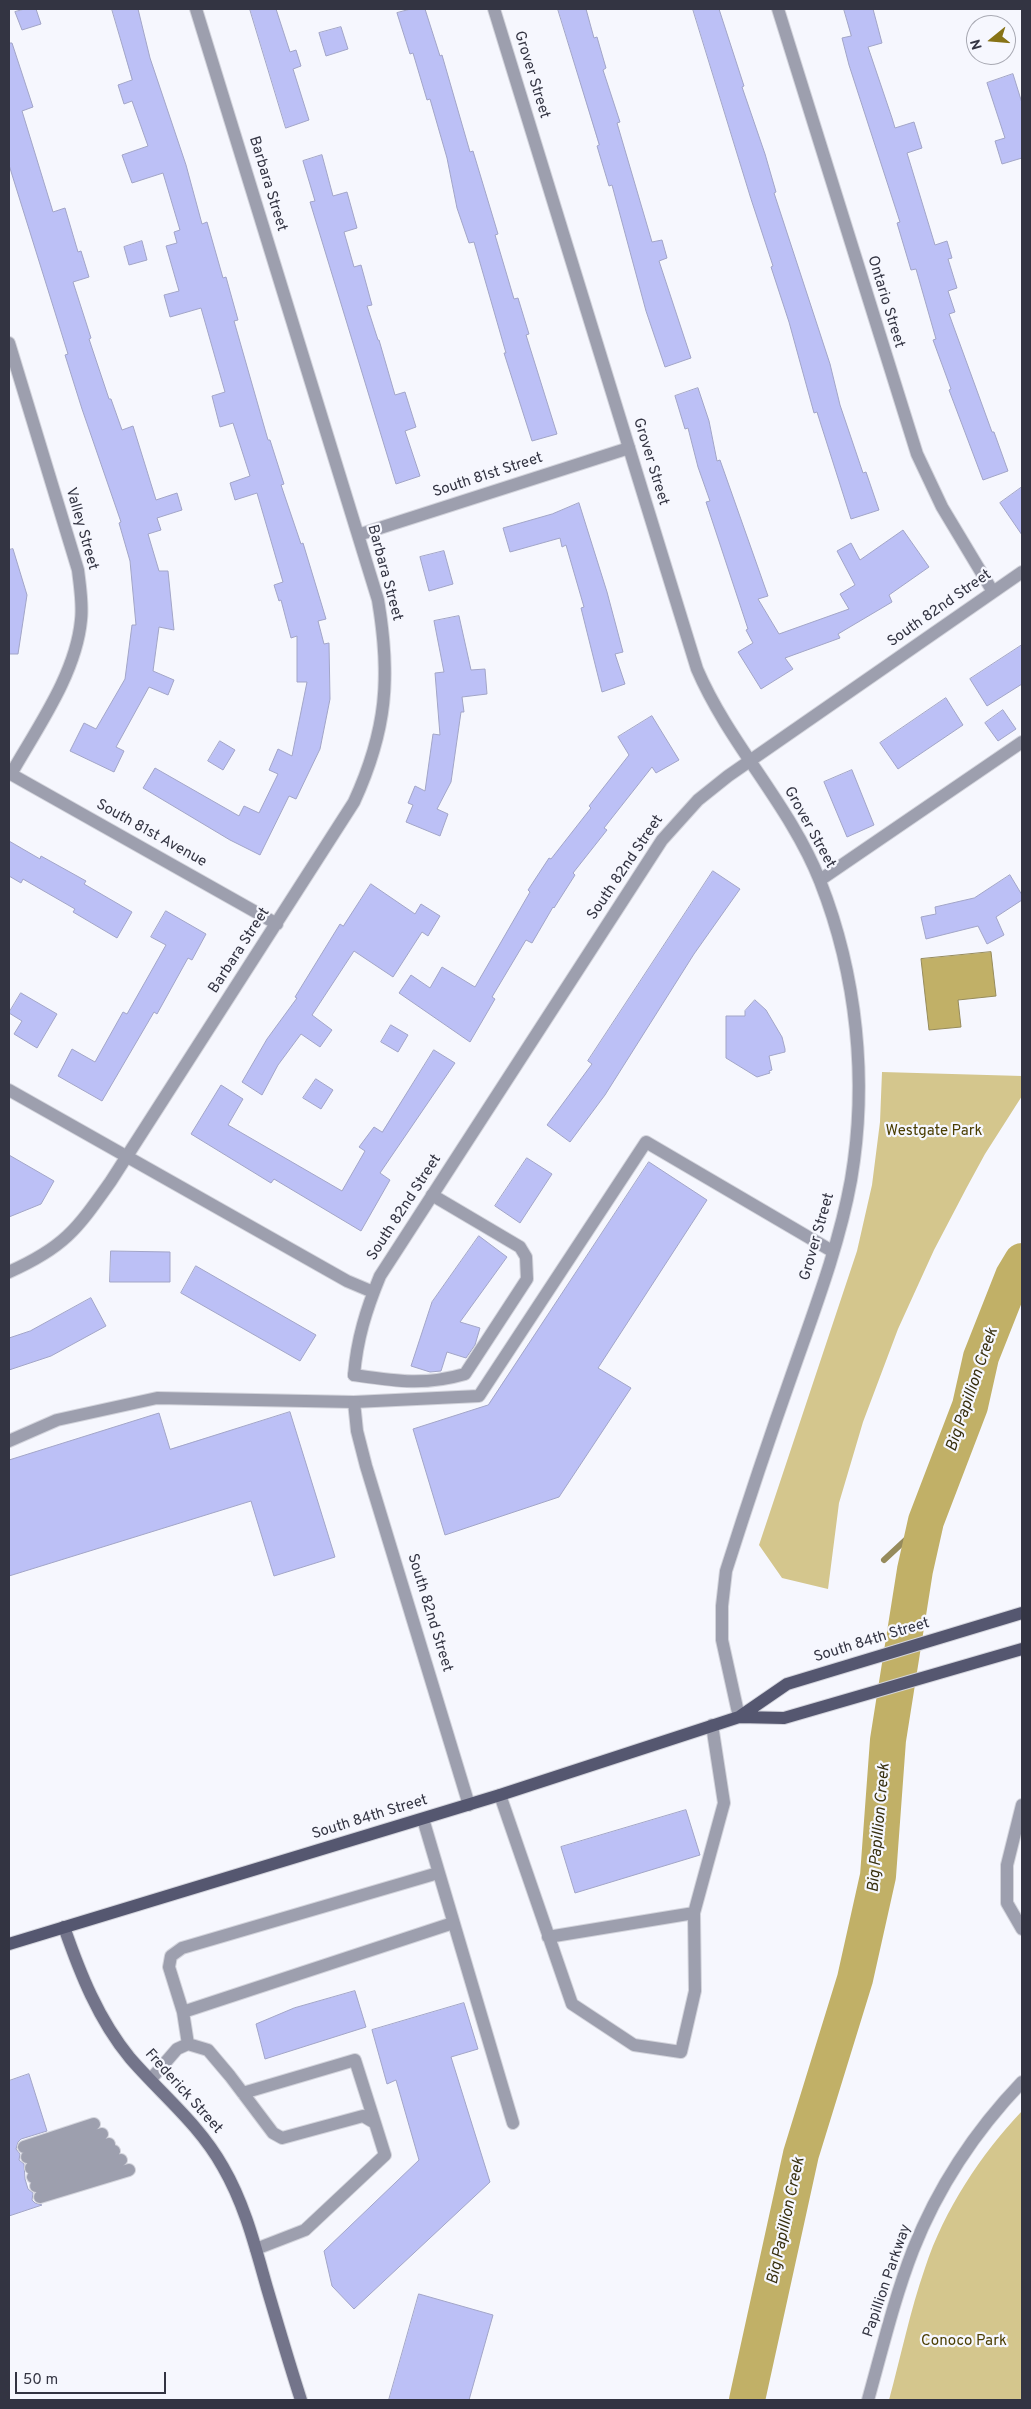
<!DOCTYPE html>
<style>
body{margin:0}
#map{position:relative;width:1031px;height:2409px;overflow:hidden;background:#f6f7fe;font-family:Overpass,sans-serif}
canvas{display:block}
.frame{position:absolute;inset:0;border:10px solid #333442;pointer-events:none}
.north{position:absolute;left:966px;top:15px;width:50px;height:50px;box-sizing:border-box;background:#f6f7fe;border:1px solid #a8a9b3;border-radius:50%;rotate:253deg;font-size:14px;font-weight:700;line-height:20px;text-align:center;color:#333442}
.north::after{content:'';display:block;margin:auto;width:18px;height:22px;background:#877316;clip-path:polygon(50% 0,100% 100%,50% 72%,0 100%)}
.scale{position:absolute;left:15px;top:2372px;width:151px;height:22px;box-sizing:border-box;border:2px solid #333442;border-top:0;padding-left:6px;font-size:15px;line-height:18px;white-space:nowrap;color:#333442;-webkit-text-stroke:4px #f6f7fe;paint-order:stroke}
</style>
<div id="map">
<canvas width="1031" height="2409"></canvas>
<div class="frame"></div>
<div class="north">N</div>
<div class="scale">50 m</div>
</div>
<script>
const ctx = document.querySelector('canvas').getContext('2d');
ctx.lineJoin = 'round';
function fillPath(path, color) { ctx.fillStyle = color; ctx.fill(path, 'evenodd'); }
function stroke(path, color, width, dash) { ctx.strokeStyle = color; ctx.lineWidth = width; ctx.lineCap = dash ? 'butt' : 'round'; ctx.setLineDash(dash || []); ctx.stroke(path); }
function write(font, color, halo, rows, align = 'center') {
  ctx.font = font + ' Overpass,sans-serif'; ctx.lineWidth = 4.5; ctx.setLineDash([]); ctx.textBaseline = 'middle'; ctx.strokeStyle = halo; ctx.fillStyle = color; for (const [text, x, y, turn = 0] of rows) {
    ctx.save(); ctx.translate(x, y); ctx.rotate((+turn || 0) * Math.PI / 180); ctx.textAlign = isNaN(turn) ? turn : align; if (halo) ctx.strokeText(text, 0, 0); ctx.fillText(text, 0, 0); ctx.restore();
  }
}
fillPath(new Path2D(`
 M 882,1072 L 1022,1076 L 1022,1096 L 985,1154 L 967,1187 L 934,1250 L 898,1329 L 863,1422 L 839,1503 L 828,1589 L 782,1578 L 759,1545 L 857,1251 L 872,1185 L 880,1122 Z
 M 1022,2111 L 1022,2400 L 889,2400 C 901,2356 910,2311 925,2268 C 944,2210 981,2154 1022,2111 Z`), '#d4c68d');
const water = new Path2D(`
 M 991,952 L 996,996 L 958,1000 L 961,1027 L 929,1030 L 921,959 Z`);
fillPath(water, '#c1b067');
stroke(water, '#968b5c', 1);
stroke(new Path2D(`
 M 884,1560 L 926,1521`), '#968b5c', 6);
stroke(new Path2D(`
 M 747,2400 L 801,2154 L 855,1979 L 878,1876 L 888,1740 L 915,1570 L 926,1521 L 970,1406 L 981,1357 L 1013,1276 L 1022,1261`), '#c1b067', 36);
const building = new Path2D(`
 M 25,9 L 36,9 L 41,24 L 22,30 L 15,12 Z
 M 112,9 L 138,9 L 150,58 L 186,165 L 202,224 L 207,222 L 223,278 L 226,277 L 238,320 L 234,321 L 268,440 L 270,440 L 284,484 L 281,485 L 301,544 L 303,543 L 326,619 L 318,621 L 324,644 L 329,643 L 330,699 L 320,749 L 296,799 L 289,796 L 260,855 L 230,840 L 143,788 L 155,768 L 239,816 L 244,806 L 259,813 L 278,774 L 269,770 L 278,749 L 292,756 L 307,682 L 297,682 L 297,636 L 291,638 L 281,600 L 279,601 L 274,585 L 283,582 L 257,493 L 235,500 L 230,483 L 250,476 L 233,423 L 220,427 L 212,396 L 225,392 L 201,308 L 170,317 L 164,295 L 179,291 L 166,246 L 177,243 L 174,232 L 180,230 L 163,173 L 132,183 L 122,155 L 148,146 L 132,101 L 124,104 L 118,85 L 132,80 Z
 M 250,9 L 276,9 L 290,52 L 296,50 L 301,66 L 293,69 L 309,120 L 286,128 Z
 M 411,9 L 425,9 L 440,56 L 442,55 L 470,152 L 473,151 L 498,234 L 495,235 L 514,299 L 518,298 L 529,334 L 526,335 L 557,434 L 532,441 L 504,353 L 506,353 L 474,242 L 469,243 L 457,208 L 447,158 L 430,99 L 427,100 L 413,53 L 410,54 L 397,13 Z
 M 558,9 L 586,9 L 594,38 L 597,37 L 606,68 L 603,70 L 620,122 L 617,123 L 652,242 L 662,240 L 667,258 L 659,261 L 691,358 L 665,367 L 646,311 L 612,185 L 609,186 L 597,146 L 599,145 Z
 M 693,9 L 719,9 L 744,86 L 742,87 L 765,154 L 776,192 L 774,193 L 830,364 L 840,405 L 863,473 L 866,472 L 879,510 L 851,519 L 817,412 L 814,413 L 789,322 L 771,267 L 773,266 L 751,199 Z
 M 844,9 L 873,9 L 882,43 L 868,47 L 892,118 L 895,128 L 914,122 L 922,148 L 907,153 L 935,245 L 947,241 L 952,258 L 948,259 L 957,288 L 948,291 L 955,312 L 949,314 L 992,432 L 994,432 L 1008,471 L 983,480 L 949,390 L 951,389 L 933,340 L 936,339 L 916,269 L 911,270 L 897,223 L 900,222 L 849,65 L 842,38 L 851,36 Z
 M 341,27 L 348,49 L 326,56 L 319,33 Z
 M 9,43 L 12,43 L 33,107 L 22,111 L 53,212 L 65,208 L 78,252 L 81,251 L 89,277 L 73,282 L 91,338 L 89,339 L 109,399 L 111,399 L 122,430 L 133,426 L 156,500 L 177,493 L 182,510 L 157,518 L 161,530 L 148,534 L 159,571 L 168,571 L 174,630 L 159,627 L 153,671 L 174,680 L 168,695 L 149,687 L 116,747 L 124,751 L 114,772 L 70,751 L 84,723 L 96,729 L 125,679 L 132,625 L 136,625 L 130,561 L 119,523 L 121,522 L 82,409 L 65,355 L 68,354 L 9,165 Z
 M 1013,74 L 1022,103 L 1022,158 L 1002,164 L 995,141 L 1005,138 L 987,83 Z
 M 322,155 L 333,196 L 347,192 L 357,228 L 344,232 L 354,267 L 361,265 L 372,305 L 367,306 L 378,340 L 379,340 L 395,395 L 405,392 L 416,427 L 405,431 L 420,476 L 396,484 L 310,202 L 315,201 L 303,161 Z
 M 142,241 L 147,260 L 129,265 L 124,247 Z
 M 698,388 L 709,421 L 717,461 L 720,460 L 768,596 L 758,599 L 779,634 L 849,609 L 840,594 L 855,585 L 837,551 L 851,543 L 860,560 L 903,530 L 929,567 L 889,595 L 892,602 L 838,634 L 840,638 L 785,658 L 793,669 L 761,689 L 738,652 L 753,643 L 746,630 L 748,629 L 706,502 L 710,501 L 698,467 L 688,428 L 685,429 L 675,396 Z
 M 1022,487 L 1022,535 L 1000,503 Z
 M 579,503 L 607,592 L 623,652 L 615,654 L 625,684 L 602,692 L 581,608 L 584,607 L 566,545 L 562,547 L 560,538 L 510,552 L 503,528 L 552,514 Z
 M 13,549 L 27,595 L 18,654 L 9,654 L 9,550 Z
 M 444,551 L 453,584 L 429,591 L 420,557 Z
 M 459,616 L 471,670 L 485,669 L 487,694 L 462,697 L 464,712 L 461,712 L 451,782 L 437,809 L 448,814 L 440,836 L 406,822 L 413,805 L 408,803 L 415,786 L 425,791 L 433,734 L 440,735 L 435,673 L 444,672 L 434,621 Z
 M 1022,645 L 1022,684 L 987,706 L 970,679 Z
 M 946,698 L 963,725 L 898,769 L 880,743 Z
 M 1003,710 L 1016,729 L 998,741 L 985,723 Z
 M 652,716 L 679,760 L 656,773 L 652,767 L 604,828 L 607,830 L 573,873 L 575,875 L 554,908 L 553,907 L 532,943 L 526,940 L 492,997 L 495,999 L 470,1042 L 399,993 L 411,975 L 430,988 L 442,967 L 475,987 L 530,892 L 528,890 L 549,858 L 551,859 L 591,808 L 589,806 L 629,755 L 618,737 Z
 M 220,741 L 235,750 L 223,770 L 208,761 Z
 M 852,770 L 874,825 L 847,837 L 824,782 Z
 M 9,841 L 40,859 L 41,856 L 86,881 L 84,884 L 132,912 L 117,938 L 73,912 L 75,909 L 23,879 L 21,883 L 9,876 Z
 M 713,871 L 740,889 L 694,954 L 605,1095 L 570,1142 L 547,1125 L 592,1064 L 588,1061 Z
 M 1010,875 L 1022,895 L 1022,900 L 996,917 L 1004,935 L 987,944 L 978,926 L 926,939 L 921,917 L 936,914 L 935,907 L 974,898 Z
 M 371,884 L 415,914 L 421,904 L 440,916 L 428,936 L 422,932 L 393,977 L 354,951 L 312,1015 L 332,1030 L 320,1047 L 301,1034 L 278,1065 L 262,1095 L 242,1082 L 267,1039 L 297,998 L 295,997 L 340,924 L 343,926 Z
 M 166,911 L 206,934 L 192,960 L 188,958 L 157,1014 L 154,1012 L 102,1101 L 58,1076 L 72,1049 L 95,1062 L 123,1012 L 127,1014 L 166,945 L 151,937 Z
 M 21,993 L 57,1014 L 37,1048 L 14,1034 L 22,1021 L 9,1013 Z
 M 755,1000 L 766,1010 L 782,1037 L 785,1049 L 785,1052 L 769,1056 L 772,1070 L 769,1071 L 770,1073 L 757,1077 L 726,1058 L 726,1016 L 745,1016 L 745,1011 Z
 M 391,1025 L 408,1035 L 398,1052 L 381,1042 Z
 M 434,1050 L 455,1063 L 380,1173 L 390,1180 L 361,1231 L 274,1179 L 271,1183 L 191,1134 L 221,1085 L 243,1099 L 228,1125 L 342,1191 L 365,1151 L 359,1147 L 374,1127 L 382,1132 Z
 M 316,1079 L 333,1090 L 321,1109 L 303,1098 Z
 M 9,1155 L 54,1181 L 41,1204 L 9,1217 Z
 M 527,1158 L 552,1174 L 520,1223 L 495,1206 Z
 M 649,1162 L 707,1200 L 598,1368 L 631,1388 L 559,1497 L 445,1535 L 413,1429 L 488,1405 Z
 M 479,1236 L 507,1257 L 460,1322 L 480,1328 L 475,1345 L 466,1358 L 447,1352 L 441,1371 L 430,1372 L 411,1366 L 432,1302 Z
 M 111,1251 L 170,1252 L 170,1282 L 110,1282 Z
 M 196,1266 L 316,1335 L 300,1361 L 181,1293 Z
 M 91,1298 L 106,1326 L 51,1356 L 9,1370 L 9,1338 L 30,1331 Z
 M 290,1412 L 335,1557 L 274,1576 L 251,1501 L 9,1576 L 9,1460 L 159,1413 L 170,1449 Z
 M 686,1810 L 700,1855 L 575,1893 L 561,1847 Z
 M 355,1991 L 366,2027 L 265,2059 L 256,2024 L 294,2008 Z
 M 464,2003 L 478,2049 L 451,2057 L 490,2182 L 354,2309 L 332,2286 L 324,2251 L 419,2160 L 396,2080 L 387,2084 L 372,2030 Z
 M 29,2074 L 47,2131 L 21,2139 L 18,2142 L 16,2149 L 20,2154 L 19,2160 L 24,2164 L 25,2179 L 28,2189 L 33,2193 L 32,2200 L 35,2203 L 42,2205 L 9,2216 L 9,2081 Z
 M 419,2294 L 493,2315 L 469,2400 L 389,2400 Z`);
fillPath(building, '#bcc0f6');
stroke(building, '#a2a5c7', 1);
const service = new Path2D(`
 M 820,880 L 1022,742
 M 354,1375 C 395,1381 424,1386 465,1374 L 527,1279 L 526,1257 L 520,1247 L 432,1195
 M 9,1441 L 57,1420 L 157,1398 L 354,1402 L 479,1396 L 646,1142 L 832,1251
 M 500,1795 L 572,2004 L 634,2045 L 681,2052 L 695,1991 L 694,1913 L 724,1803 L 712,1725
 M 1022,1805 L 1007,1865 L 1007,1903 L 1022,1929
 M 423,1819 L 513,2123
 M 548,1937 L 694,1913
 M 183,2012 L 169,1967 L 171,1956 L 182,1948 L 438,1873
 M 188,2044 L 183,2012 L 453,1923
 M 151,2079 L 177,2049 L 188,2044 L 208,2050 L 230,2076 L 273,2133 L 282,2138 L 363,2116 L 375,2123 L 385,2155 L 305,2230 L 256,2249
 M 243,2093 L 355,2060 L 375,2123
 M 24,2147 L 94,2124
 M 27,2157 L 102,2134
 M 31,2168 L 109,2144
 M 33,2177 L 114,2151
 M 36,2186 L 121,2160
 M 40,2197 L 129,2170`);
const minor = new Path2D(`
 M 778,9 L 917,454 L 942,507 L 993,592
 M 9,343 L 78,570 C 80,587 83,604 81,620 C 76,674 37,728 11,774
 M 358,535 L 629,448
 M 9,773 L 277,924
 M 9,1090 L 347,1281 L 373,1292
 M 9,1272 C 65,1247 77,1229 111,1181 L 354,802 C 387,730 391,677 378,600 L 196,9
 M 354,1375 C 357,1339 366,1310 380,1276 L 662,840 L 698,800 L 728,776 L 1022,572
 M 354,1402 L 357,1431 L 366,1466 L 469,1805
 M 868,2400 C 882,2350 894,2299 913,2250 C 938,2187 975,2131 1022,2082`);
const tertiary = new Path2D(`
 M 494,9 L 697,669 C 729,744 790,805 820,881 C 857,975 868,1081 851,1180 C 839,1246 814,1311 792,1374 C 769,1439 747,1505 726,1571 L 722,1606 L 722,1640 L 739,1717`);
const secondary = new Path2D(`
 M 64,1927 C 80,1973 98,2019 130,2058 C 162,2095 199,2124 223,2167 C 245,2205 255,2246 267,2288 C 278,2325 289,2363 301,2400`);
const primary = new Path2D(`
 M 739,1717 L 784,1718 L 1022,1649
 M 9,1944 L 500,1795 L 739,1717 L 787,1684 L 1022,1613`);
stroke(service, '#d3d4dc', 14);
stroke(minor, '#d3d4dc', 14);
stroke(tertiary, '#d3d4dc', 14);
stroke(secondary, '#d3d4dc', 14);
stroke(primary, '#d3d4dc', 14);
stroke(service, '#9d9fae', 12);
stroke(minor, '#9d9fae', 12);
stroke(tertiary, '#9d9fae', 12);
stroke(secondary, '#73748a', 12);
stroke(primary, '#555770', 12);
write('15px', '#333442', '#f6f7fe', [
 ["Grover Street",531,75,73],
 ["Barbara Street",267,184,73],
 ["Ontario Street",885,302,73],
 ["Grover Street",650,462,73],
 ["South 81st Street",488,476,-18],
 ["Valley Street",81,529,74],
 ["Barbara Street",384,573,75],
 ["South 82nd Street",940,609,-35],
 ["Grover Street",809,828,61],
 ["South 81st Avenue",151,834,29],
 ["South 82nd Street",626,868,-56],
 ["Barbara Street",240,951,-57],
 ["South 82nd Street",405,1208,-57],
 ["Grover Street",818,1237,-74],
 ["South 82nd Street",429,1613,73],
 ["South 84th Street",872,1641,-17],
 ["South 84th Street",370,1818,-17],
 ["Frederick Street",183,2092,48],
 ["Papillion Parkway",888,2281,-71]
]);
write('15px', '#4a3d00', '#f6f7fe', [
 ["Westgate Park",934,1132],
 ["Conoco Park",964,2342]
]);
write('italic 16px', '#372f0e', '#f6f7fe', [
 ["Big Papillion Creek",973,1390,-71],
 ["Big Papillion Creek",880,1828,-85],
 ["Big Papillion Creek",787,2221,-78]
]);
</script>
